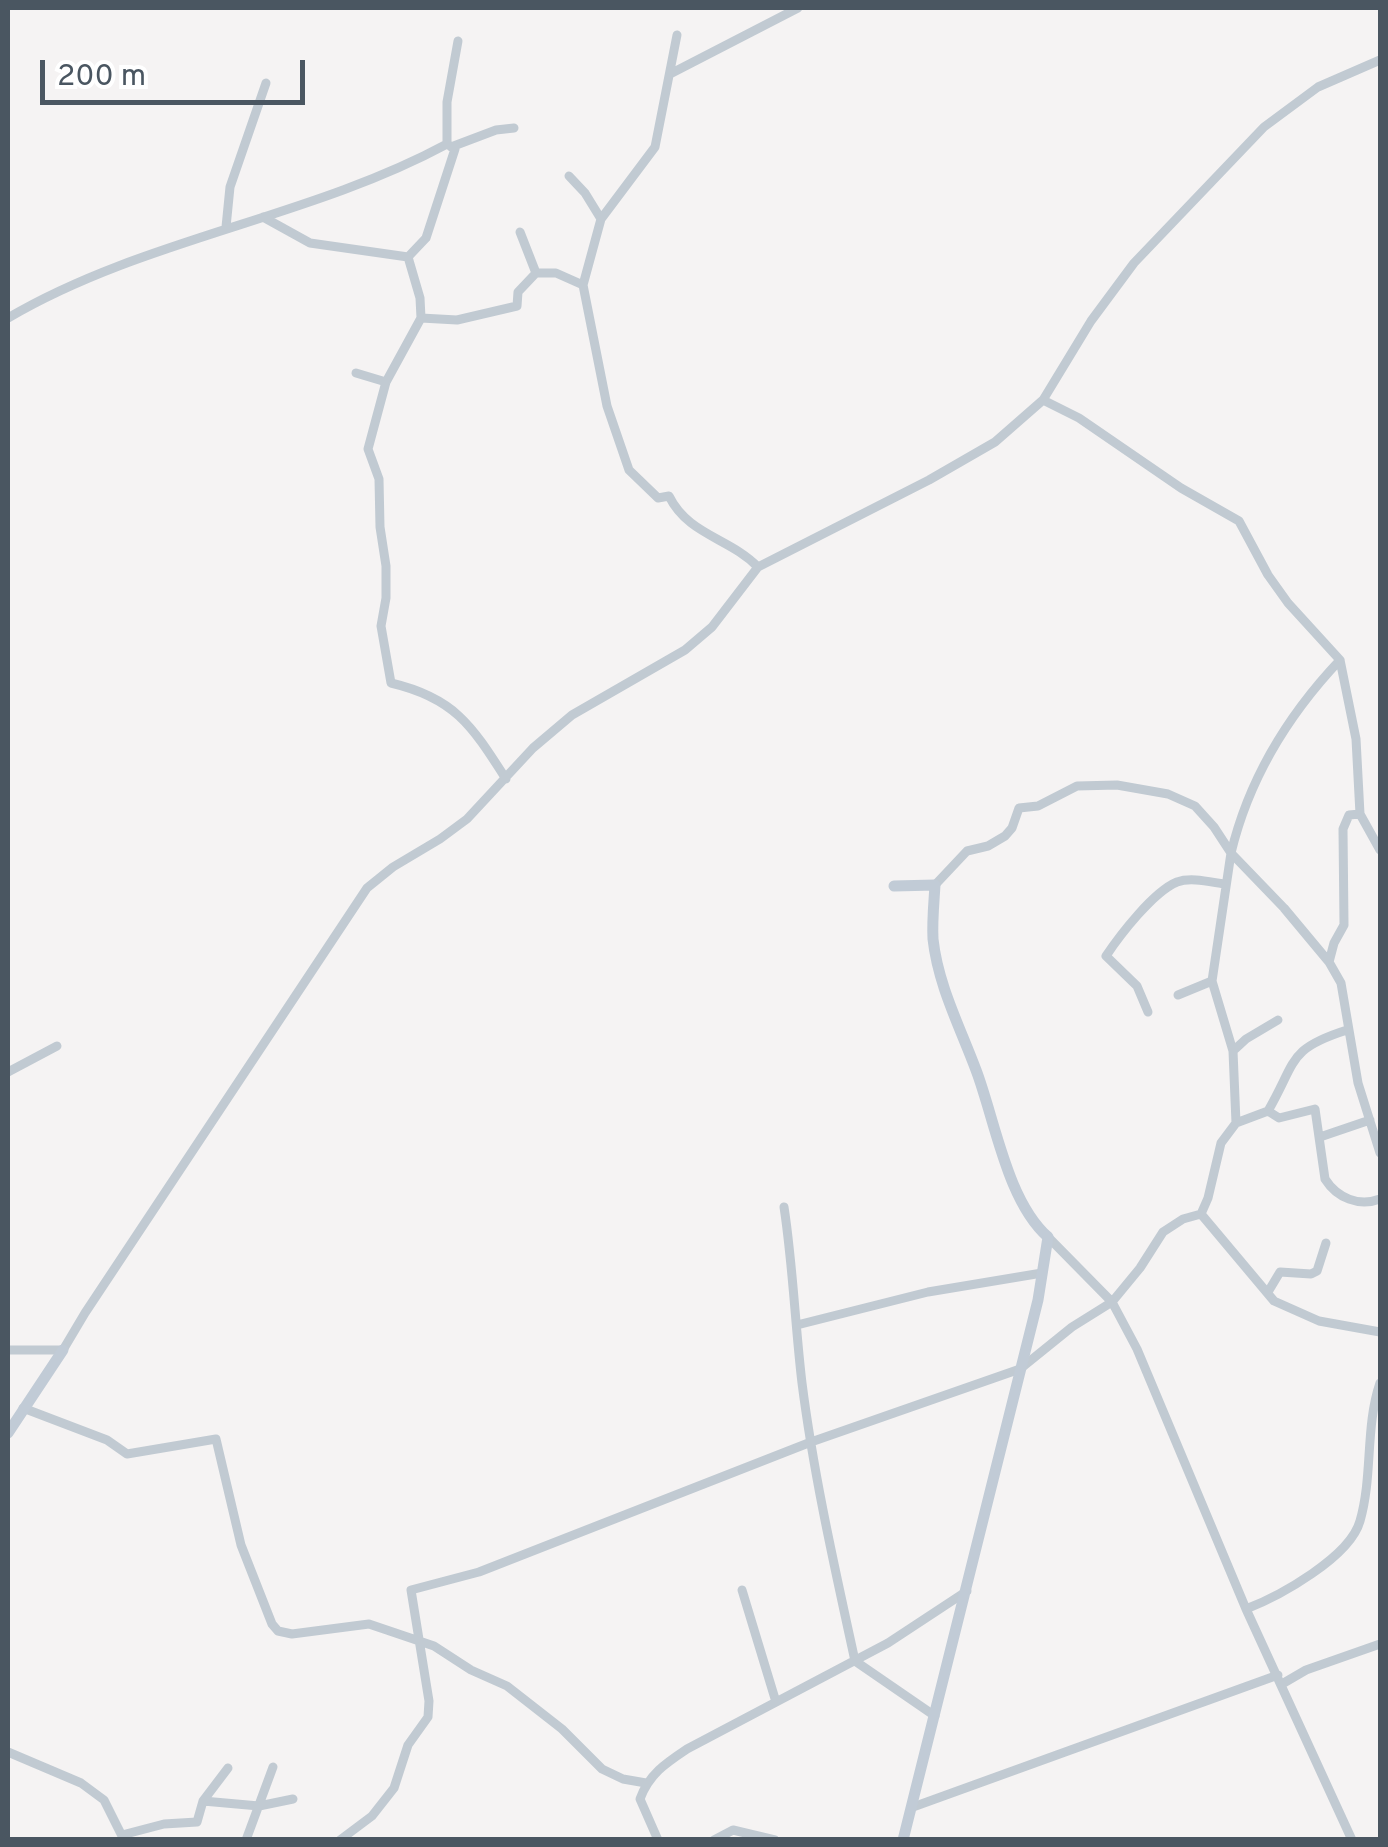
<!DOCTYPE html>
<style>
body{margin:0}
#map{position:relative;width:1388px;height:1847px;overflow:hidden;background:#f5f3f3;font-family:Overpass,sans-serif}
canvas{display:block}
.frame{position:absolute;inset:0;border:10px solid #4a5661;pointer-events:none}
.scale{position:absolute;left:40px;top:60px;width:265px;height:45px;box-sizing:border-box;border:5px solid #4a5661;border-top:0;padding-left:12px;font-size:30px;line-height:35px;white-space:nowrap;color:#4a5661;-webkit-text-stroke:8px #fff;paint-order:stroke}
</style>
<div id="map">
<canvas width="1388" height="1847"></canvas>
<div class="frame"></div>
<div class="scale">200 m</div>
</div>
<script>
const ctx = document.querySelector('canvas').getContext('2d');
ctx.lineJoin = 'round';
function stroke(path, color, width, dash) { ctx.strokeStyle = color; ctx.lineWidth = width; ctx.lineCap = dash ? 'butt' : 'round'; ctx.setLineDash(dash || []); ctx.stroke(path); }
stroke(new Path2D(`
 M 677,35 L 655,147 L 601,219 L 583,285 L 607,406 L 629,470 L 658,498 L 669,496 C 688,535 730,538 758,567
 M 670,74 L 798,8
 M 451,147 L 496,130 L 514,128
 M 569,176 L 585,193 L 601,219
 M 263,217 L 310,243 L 408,257 L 420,298 L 421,318 L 457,320 L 517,306 L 518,292 L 536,273 L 556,273 L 583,285
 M 226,227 L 230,187 L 266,83
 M 520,232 L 536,273
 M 408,257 L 426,238 L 455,149 L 447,144
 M 8,318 C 144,238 308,219 447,144 L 447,102 L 458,41
 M 421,318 L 386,382 L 368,449 L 379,479 L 380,527 L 386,566 L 386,598 L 381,626 L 391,683 C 455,698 472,726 506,779
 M 356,373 L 386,382
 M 1043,400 L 1079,418 L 1181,488 L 1239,521 L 1268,575 L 1288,603 L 1340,660 C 1287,716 1249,778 1231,853 L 1284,908 L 1329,962 L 1341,983 L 1358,1083 L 1380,1153
 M 1340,660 L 1356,739 L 1360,814 L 1380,850
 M 935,885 L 967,851 L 988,846 L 1005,836 L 1012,828 L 1019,808 L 1038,806 L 1077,786 L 1117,785 L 1168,794 L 1195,806 L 1214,827 L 1231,853 L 1212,981 L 1233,1051 L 1236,1123 L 1221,1143 L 1208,1198 L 1201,1214 L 1183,1219 L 1163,1232 L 1140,1268 L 1112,1302 L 1137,1349 L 1246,1609 L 1352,1840
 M 1329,962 L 1334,943 L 1344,925 L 1343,829 L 1349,815 L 1360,814
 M 1178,995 L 1212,981
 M 1148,1012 L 1137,986 L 1106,956 C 1120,935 1153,892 1177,882 C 1191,877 1210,882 1224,884
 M 1233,1051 L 1246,1039 L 1278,1020
 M 8,1072 L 57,1046
 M 1268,1111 L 1279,1118 L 1315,1109 L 1325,1179 C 1337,1198 1359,1207 1380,1199
 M 1236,1123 L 1268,1111 C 1297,1061 1287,1049 1347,1030
 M 1320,1137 L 1370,1120
 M 784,1207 C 793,1266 795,1324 802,1383 C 814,1477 835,1569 855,1661 L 935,1716
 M 1201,1214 L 1274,1301 L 1319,1321 L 1380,1332
 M 1268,1292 L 1280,1272 L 1311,1274 L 1317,1271 L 1326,1243
 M 797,1325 L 928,1292 L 1042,1273
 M 8,1350 L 63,1350 L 85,1313 L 367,888 L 393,867 L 440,839 L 467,819 L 533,748 L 572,715 L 685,650 L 712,627 L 758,567 L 929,480 L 995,442 L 1043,400 L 1091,321 L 1134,263 L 1264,127 L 1318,87 L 1380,60
 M 23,1408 L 107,1440 L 127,1454 L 216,1439 L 241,1545 L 272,1624 L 278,1631 L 292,1634 L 369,1624 L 434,1646 L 471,1670 L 507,1686 L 562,1729 L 602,1769 L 623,1779 L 646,1783
 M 742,1590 L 776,1702
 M 1246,1609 C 1280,1596 1350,1557 1360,1521 C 1373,1476 1365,1427 1380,1383
 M 1282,1684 L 1306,1670 L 1380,1644
 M 8,1752 L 81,1783 L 104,1800 L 124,1840
 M 203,1801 L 259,1806 L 293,1799
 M 913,1807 L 1278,1675
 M 122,1835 L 164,1824 L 197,1822 L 203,1801 L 228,1768
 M 246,1840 L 273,1767
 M 340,1840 L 372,1816 L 394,1788 L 408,1745 L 428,1717 L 429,1701 L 411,1590 L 479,1572 L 811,1442 L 1020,1369 L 1072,1327 L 1112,1302 L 1048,1237
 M 658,1840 L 640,1799 C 649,1774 666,1763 687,1749 L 888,1643 L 967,1591
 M 714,1840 L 733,1830 L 775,1840`), '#c1cad2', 9);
stroke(new Path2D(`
 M 894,886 L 935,885 C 934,902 932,921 933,939 C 938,985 960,1027 976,1070 C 995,1120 1007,1201 1048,1237 L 1038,1300 L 903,1840
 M 8,1433 L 63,1350`), '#c1cbd6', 11);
</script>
